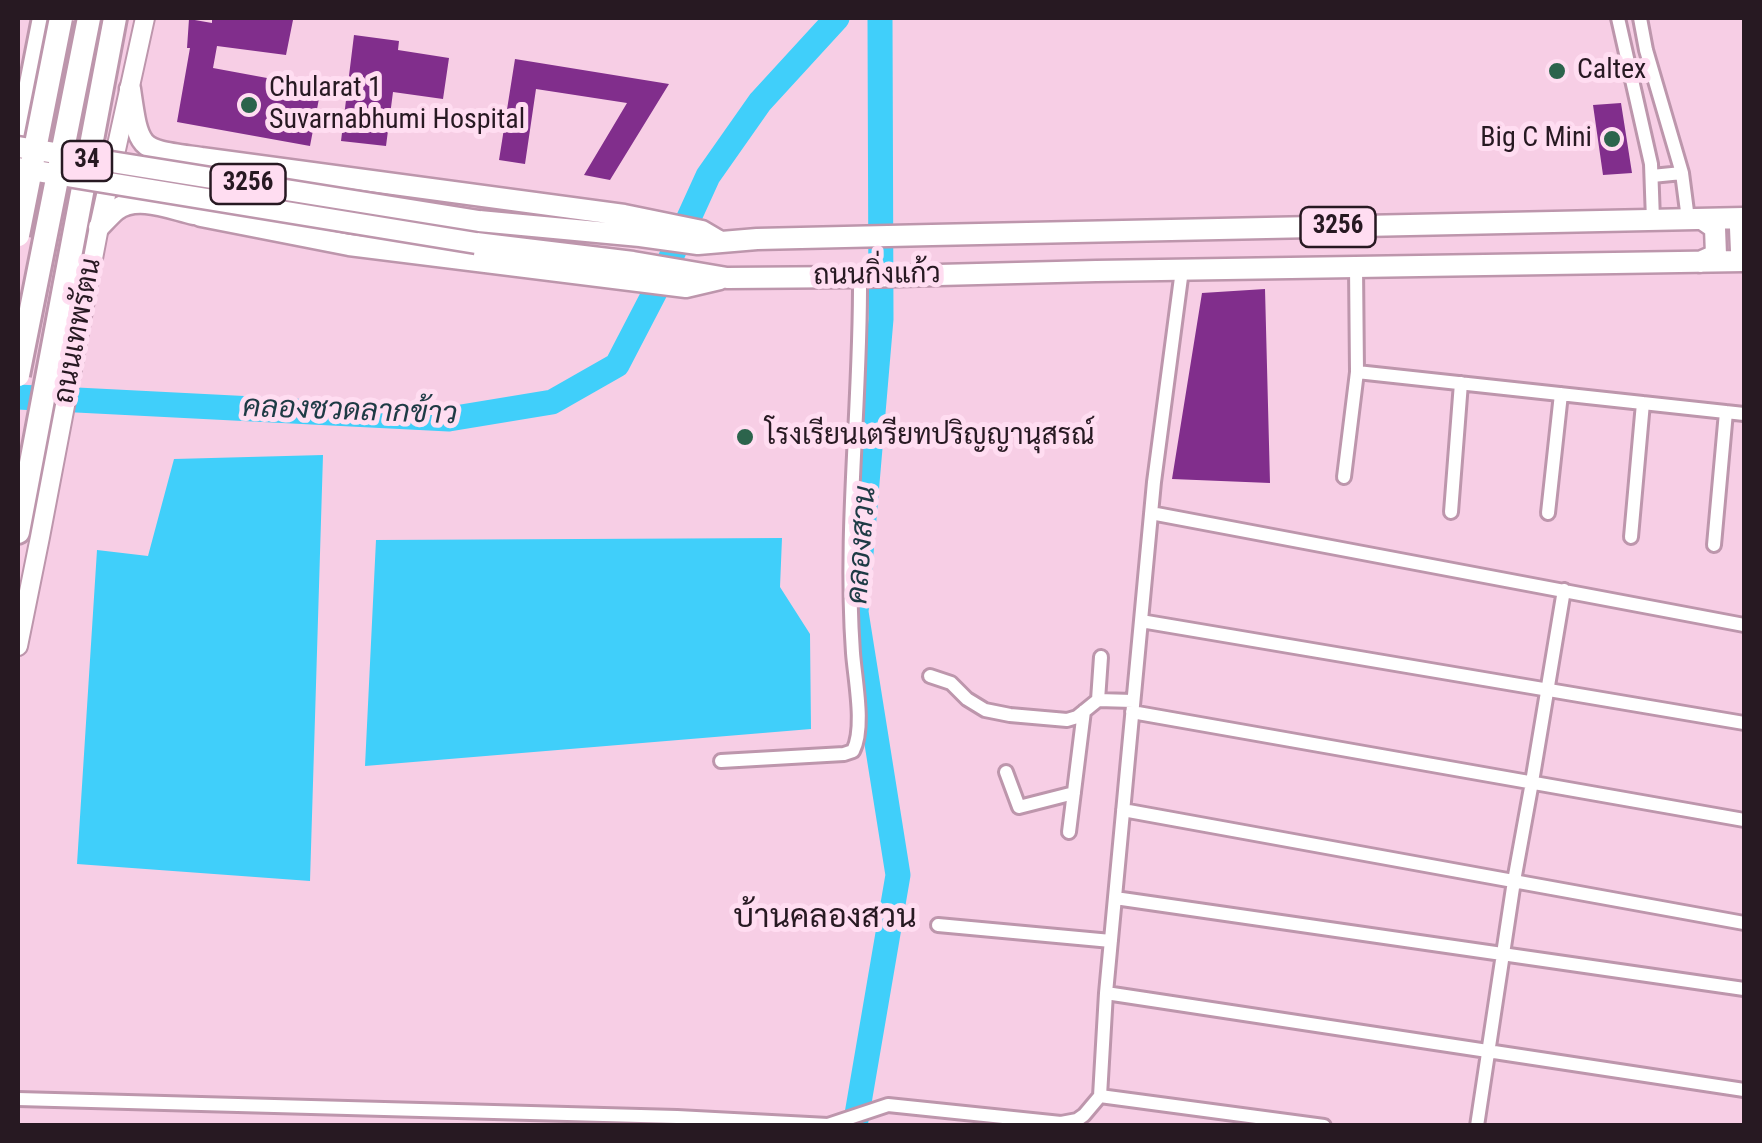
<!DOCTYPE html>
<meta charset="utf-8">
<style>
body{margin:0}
#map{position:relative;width:1762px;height:1143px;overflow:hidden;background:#f7cee5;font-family:"Roboto Condensed",sans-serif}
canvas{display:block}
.frame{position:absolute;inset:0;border:20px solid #271922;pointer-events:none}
</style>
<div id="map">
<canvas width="1762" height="1143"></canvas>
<div class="frame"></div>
</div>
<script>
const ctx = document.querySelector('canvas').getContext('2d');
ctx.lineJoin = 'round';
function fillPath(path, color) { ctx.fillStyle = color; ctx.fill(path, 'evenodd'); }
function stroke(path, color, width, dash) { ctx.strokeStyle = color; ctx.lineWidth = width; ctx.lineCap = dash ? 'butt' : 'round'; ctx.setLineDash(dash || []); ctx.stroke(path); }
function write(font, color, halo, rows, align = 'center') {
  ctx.font = font + ' "Roboto Condensed",Sarabun,sans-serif'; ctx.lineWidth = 10; ctx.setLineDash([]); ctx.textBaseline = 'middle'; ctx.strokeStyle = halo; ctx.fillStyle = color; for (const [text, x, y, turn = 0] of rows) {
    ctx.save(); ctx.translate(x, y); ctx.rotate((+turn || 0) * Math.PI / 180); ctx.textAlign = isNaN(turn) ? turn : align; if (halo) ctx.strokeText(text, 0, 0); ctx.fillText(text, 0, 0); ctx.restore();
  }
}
fillPath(new Path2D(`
 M 323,455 L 310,881 L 77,864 L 97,550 L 148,556 L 174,459 Z
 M 782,538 L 780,587 L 810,634 L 811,729 L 365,766 L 376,540 Z`), '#40cffa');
stroke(new Path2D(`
 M 18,397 L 449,419 L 552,402 L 617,365 L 657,288 L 708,176 L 760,102 L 837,18
 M 855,1126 L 898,875 L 856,612 L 881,319 L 880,18`), '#40cffa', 25);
fillPath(new Path2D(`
 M 212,18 L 283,18 L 293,20 L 286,55 L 217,46 L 213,68 L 321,88 L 310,146 L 177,122 L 190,48 L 187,48 L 189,19 L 212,23 Z
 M 354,35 L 399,41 L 398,50 L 449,58 L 443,99 L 393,92 L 386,146 L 341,141 Z
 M 515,59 L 669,84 L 610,180 L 584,175 L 627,103 L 536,89 L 525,164 L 499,160 Z
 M 1621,103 L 1632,173 L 1603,175 L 1593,105 Z
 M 1265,289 L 1270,483 L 1172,479 L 1202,293 Z`), '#812e8c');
const street = new Path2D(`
 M 1618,18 L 1651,164 L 1653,220
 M 1640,18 L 1646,50 L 1682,173 L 1688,219
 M 1652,176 L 1682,173
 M 1356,267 L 1357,372 L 1744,414
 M 1344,477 L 1357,372
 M 1451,512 L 1461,383
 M 1151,513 L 1744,625
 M 1548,513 L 1561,394
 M 1631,537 L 1643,403
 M 1714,545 L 1726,412
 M 1141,621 L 1744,723
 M 930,676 L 951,683 L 967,699 L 985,710 L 1010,715 L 1067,720 L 1077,717 L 1098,700 L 1133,701
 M 1098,700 L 1101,657
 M 1132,712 L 1744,820
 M 721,761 L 844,754 L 853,751 C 865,728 855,680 853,653 C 844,528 861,403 860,277
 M 1006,772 L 1019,807 L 1074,793
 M 1123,810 L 1744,923
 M 1069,832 L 1084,711
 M 1115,898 L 1744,989
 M 938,925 L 1111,941
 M 1106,993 L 1744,1090
 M 1100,1096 L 1324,1126
 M 18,1099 L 677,1117 L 828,1125 L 888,1105 L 1061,1123 L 1077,1120 L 1084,1115 L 1100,1096 L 1106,993 L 1154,482 L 1182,270
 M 1477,1126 L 1514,881 L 1532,782 L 1564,590`);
const secondary = new Path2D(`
 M 18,646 L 40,537 L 99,227 L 145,18`);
const primary = new Path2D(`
 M 130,89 C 139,153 139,149 201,158
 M 479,221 L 640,236 L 698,244 L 757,239 L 932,235 L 1744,218
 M 1744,224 L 1740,228 L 1741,251 L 1744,255
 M 99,227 C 104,222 110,215 116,210 C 137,194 171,209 194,214
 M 719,241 L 702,231 L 624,215 L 201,158 C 175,175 170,182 187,210 L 201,216 L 349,245 L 686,287 L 720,279
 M 476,243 L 633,262 L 727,278 L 860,277 L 1096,271 L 1744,261
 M 1700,262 L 1716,255 L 1715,228 L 1702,219`);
const highway = new Path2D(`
 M 18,150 L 44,18
 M 18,532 L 115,18`);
stroke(street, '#bd96ac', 18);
stroke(secondary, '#bd96ac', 22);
stroke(primary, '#bd96ac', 25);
stroke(highway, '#bd96ac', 28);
stroke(street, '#fff', 12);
stroke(secondary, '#fff', 18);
stroke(primary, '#fff', 20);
stroke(highway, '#fff', 22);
const primaryBridge = new Path2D(`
 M 18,147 L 479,221
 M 18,168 L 476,243`);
const highwayBridge = new Path2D(`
 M 18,235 L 61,18
 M 18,375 L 89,18`);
stroke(primaryBridge, '#bd96ac', 25, []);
stroke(highwayBridge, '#bd96ac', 28, []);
stroke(primaryBridge, '#fff', 20);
stroke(highwayBridge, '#fff', 22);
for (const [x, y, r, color] of [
 [1557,71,10,"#2c644c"],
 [249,105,10,"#2c644c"],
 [1612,139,10,"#2c644c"],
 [745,437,10,"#2c644c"]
]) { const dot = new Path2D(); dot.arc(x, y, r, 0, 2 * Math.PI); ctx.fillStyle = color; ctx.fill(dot); stroke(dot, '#ffddf1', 4); }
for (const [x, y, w] of [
 [87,161,50],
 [248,184,75],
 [1338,227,75]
]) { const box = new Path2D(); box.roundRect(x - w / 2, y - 20, w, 40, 8); ctx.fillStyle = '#ffddf1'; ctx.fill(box); stroke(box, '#271922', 2.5); }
write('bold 25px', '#271922', null, [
 ["34",87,161],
 ["3256",248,184],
 ["3256",1338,227]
]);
write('28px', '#271922', '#ffddf1', [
 ["Caltex",1577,71],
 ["Chularat 1",269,89],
 ["Suvarnabhumi Hospital",269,121],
 ["Big C Mini",1592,139,"right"],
 ["โรงเรียนเตรียทปริญญานุสรณ์",765,437]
], 'left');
write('28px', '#271922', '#ffddf1', [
 ["ถนนกิ่งแก้ว",877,276,-1],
 ["ถนนเทพรัตน",79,331,-79]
]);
write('italic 30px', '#1e3b45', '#ffddf1', [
 ["คลองชวดลากข้าว",350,412,2],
 ["คลองสวน",863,545,-86]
]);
write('32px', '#271922', '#ffddf1', [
 ["บ้านคลองสวน",825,919]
]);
</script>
